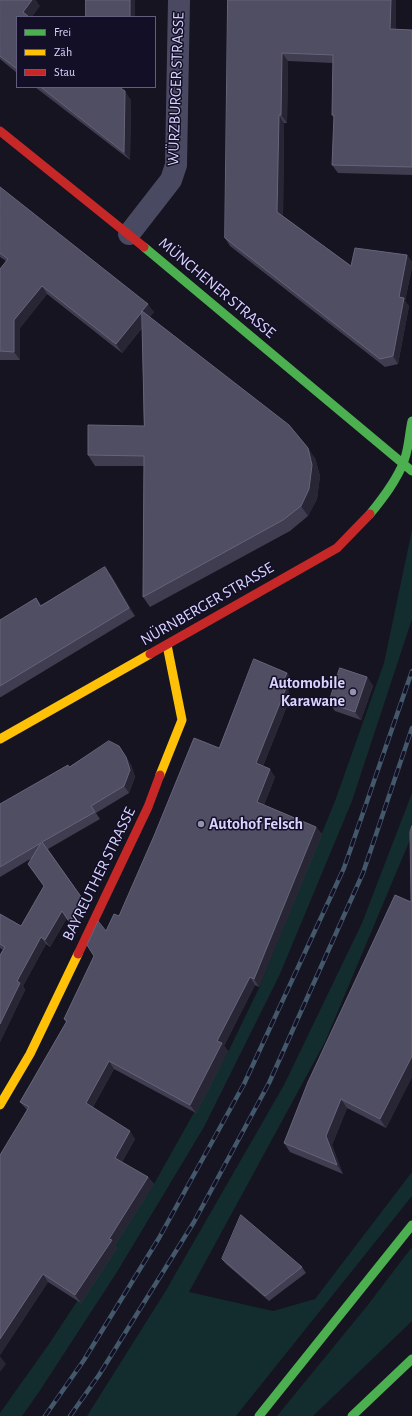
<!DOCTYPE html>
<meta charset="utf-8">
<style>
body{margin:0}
#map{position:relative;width:412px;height:1416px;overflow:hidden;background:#161421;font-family:"Alegreya Sans",sans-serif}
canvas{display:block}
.legend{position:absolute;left:16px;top:16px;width:140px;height:72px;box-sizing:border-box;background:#130f26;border:1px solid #625e7d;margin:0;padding:5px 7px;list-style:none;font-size:12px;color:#d9d4ff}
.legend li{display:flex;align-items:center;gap:8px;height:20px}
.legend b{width:20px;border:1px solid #625e7d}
</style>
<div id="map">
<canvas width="412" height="1416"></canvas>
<ul class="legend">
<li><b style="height:5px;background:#4caf50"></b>Frei</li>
<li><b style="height:5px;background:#ffc107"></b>Zäh</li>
<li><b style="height:5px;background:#c62828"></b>Stau</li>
</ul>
</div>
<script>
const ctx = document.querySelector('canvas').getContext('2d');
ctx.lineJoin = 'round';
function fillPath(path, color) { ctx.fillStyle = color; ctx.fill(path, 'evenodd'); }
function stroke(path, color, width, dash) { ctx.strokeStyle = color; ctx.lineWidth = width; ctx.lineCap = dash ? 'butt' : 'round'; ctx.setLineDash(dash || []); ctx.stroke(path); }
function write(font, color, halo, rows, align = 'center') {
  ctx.font = font + ' "Alegreya Sans",sans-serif'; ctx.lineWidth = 3; ctx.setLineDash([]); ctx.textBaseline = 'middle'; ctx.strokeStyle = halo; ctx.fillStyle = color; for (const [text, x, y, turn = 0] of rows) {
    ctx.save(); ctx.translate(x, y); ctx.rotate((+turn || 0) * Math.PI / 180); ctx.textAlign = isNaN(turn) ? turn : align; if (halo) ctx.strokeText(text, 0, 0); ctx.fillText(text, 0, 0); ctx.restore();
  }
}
fillPath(new Path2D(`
 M 412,530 L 412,619 L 352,801 L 280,974 L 204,1127 L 117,1272 L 39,1392 L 22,1416 L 0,1416 L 0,1413 L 49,1344 L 154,1184 L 229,1050 L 259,988 L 335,801 L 384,663 Z
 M 412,793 L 412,835 L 325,1042 L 189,1292 L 273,1311 L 315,1299 L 412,1172 L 412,1196 L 236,1416 L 87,1416 L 165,1292 L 284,1085 L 362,923 Z
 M 412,1247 L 412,1321 L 313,1416 L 277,1416 L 367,1306 Z`), '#132c2d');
stroke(new Path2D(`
 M 129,234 L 171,180 L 176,165 L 179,0`), '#4a4962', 22);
stroke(new Path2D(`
 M 144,247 L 412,471
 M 370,514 C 383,498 397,480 404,461 C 409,448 409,434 412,421
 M 259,1416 L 412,1225
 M 352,1416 L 412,1359`), '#4caf50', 9);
stroke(new Path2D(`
 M 0,739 L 150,654
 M 160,775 L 182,720 L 167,645
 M 0,1105 L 30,1054 L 78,954`), '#ffc107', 9);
stroke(new Path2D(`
 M 0,131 L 144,247
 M 150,654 L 337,548 L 370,514
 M 78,954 L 148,807 L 160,775`), '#c62828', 9);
const rail = new Path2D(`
 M 45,1416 L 84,1360 L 159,1238 L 244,1084 L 344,868 L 412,671
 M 70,1416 L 99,1375 L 194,1222 L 269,1083 L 363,873 L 412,728`);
stroke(rail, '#43596b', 4.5);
stroke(rail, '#130f26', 3, [9]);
fillPath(new Path2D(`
 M 0,0 L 40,6 L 17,17 L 17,73 L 0,59 Z
 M 228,0 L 396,0 L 396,29 L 412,30 L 412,175 L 338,173 L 332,165 L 334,118 L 332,115 L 333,63 L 288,61 L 287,123 L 284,123 L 283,216 L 351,266 L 407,255 L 412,262 L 412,267 L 405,301 L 409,306 L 398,364 L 385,367 L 230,246 L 225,238 Z
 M 35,87 L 119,87 L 131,100 L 130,160 Z
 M 0,187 L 154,312 L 150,317 L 315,458 L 320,476 L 317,499 L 308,516 L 290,531 L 150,607 L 143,597 L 144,466 L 95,466 L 88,455 L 144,426 L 142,328 L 122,353 L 47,294 L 20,328 L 20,360 L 0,360 L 0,269 L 6,261 L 0,257 Z
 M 111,575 L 135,616 L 1,697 L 0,697 L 0,620 L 36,598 L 41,605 Z
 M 287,673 L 292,680 L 288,691 L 291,696 L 263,766 L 275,777 L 264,805 L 316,827 L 322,834 L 259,987 L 255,985 L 224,1046 L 228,1051 L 196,1113 L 114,1069 L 93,1107 L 135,1139 L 122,1162 L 148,1177 L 154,1184 L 115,1245 L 117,1248 L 81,1303 L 48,1282 L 0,1355 L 27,1110 L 20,1102 L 66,1022 L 64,1019 L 106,931 L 119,916 L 219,748 Z
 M 367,677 L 373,686 L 361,720 L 335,711 L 329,703 Z
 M 119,746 L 131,765 L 135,777 L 129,793 L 96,813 L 100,819 L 48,849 L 87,905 L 75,930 L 67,918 L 50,947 L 46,944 L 23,986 L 25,990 L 0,1042 L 0,955 L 3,950 L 0,948 L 0,915 L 21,926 L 44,886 L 32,858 L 0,877 L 0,804 L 69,767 Z
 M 412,826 L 412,1077 L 386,1128 L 347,1108 L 332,1145 L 343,1174 L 290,1152 L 284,1143 L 411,902 Z
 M 222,1259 L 302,1267 L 306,1273 L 269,1301 L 226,1264 Z`), '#403d50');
fillPath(new Path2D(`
 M 32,0 L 36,0 L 40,6 L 32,17 L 26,17 L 23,12 Z
 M 130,0 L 135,0 L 135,17 L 130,17 Z
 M 391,0 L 396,0 L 396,37 L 390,29 Z
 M 282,53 L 288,61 L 287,123 L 281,115 Z
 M 125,91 L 131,100 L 130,160 L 124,152 Z
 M 279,115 L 284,123 L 283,220 L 277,212 Z
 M 407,255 L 412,262 L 412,267 L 405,301 L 409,306 L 398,364 L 393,356 L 399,297 Z
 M 42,286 L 47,294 L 20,328 L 20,360 L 14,352 L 14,320 Z
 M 148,304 L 154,312 L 122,353 L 116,344 Z
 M 308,448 L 315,458 L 320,476 L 317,499 L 308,516 L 301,506 Z
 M 105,567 L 111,575 L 135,616 L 129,608 Z
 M 287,673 L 292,680 L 288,691 L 291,696 L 261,771 L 256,763 L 281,686 Z
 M 367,677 L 373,686 L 361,720 L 355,712 Z
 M 119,746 L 131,765 L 135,777 L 129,793 L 124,786 Z
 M 270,769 L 275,777 L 262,810 L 257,802 Z
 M 316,827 L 322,834 L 259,987 L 254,979 Z
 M 82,898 L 87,905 L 75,930 L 70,923 Z
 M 62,911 L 67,918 L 50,947 L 45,940 Z
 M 41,937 L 46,944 L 23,986 L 25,990 L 0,1042 L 0,1024 L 17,981 Z
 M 250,977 L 255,985 L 224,1046 L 228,1051 L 196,1113 L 190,1105 L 217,1041 Z
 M 412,1056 L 412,1077 L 386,1128 L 380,1119 Z
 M 109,1061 L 114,1069 L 91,1110 L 86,1103 Z
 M 341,1099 L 347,1108 L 332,1145 L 343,1174 L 337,1165 L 326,1136 Z
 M 130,1131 L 135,1139 L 120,1166 L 115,1158 Z
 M 148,1177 L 154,1184 L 115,1245 L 117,1248 L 81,1303 L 75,1295 L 109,1239 Z
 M 43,1274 L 48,1282 L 0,1355 L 0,1339 Z
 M 0,1356 L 6,1364 L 0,1372 Z`), '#282635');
const building = new Path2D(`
 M 0,0 L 32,0 L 23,12 L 29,17 L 17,17 L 17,69 L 0,56 Z
 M 86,0 L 130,0 L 130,17 L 86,17 Z
 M 228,0 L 391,0 L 390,29 L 412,30 L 412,167 L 332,165 L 334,115 L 332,115 L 333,55 L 282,53 L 281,115 L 279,115 L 277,212 L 351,266 L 355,248 L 407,255 L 399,297 L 404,298 L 393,356 L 380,359 L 225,238 Z
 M 41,87 L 119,87 L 125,91 L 124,152 Z
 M 0,187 L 148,304 L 142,311 L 142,312 L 116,344 L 42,286 L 14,320 L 14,352 L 0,351 L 0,269 L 8,259 L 0,253 Z
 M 142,311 L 289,425 L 308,448 L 312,465 L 309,489 L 301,506 L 283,520 L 143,597 L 144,456 L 88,455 L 88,425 L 144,426 Z
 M 105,567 L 129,608 L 0,686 L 0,620 L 36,598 L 40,606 Z
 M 254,659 L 287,673 L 281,686 L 286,688 L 256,763 L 270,769 L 257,802 L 316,827 L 254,979 L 250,977 L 217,1041 L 222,1043 L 190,1105 L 109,1061 L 86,1103 L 130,1131 L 115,1158 L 148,1177 L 109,1239 L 112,1240 L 75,1295 L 43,1274 L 0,1339 L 0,1155 L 29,1107 L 20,1102 L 67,1021 L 64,1019 L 94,956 L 87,945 L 98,921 L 106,931 L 114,914 L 119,916 L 154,836 L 194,738 L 219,748 Z
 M 340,668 L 367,677 L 355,712 L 329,703 Z
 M 109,741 L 119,746 L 126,757 L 130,770 L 124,786 L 91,806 L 95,812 L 42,842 L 82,898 L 70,923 L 62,911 L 45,940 L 41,937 L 17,981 L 20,983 L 0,1024 L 0,955 L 5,947 L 0,944 L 0,914 L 21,926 L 44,886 L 28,864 L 41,843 L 0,867 L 0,804 L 68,765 L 69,767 Z
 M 412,826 L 412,1056 L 380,1119 L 341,1099 L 326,1136 L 337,1165 L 284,1143 L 308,1082 L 395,895 L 411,902 L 410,832 Z
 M 241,1215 L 302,1267 L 265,1296 L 222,1259 Z`);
fillPath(building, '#504e63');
stroke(building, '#66637b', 1);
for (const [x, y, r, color] of [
 [353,692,4,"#9591b1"],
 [201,824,4,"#9591b1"]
]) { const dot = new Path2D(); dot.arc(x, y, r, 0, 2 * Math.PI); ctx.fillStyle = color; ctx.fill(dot); stroke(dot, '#130f26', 1.5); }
write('16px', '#d9d4ff', '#130f26', [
 ["WÜRZBURGER STRASSE",176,89,-88],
 ["MÜNCHENER STRASSE",217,288,40],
 ["NÜRNBERGER STRASSE",207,604,-30],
 ["BAYREUTHER STRASSE",99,874,-64]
]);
write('bold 16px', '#d9d4ff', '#130f26', [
 ["Automobile",345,683],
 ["Karawane",345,701],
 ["Autohof Felsch",209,824,"left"]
], 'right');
</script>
